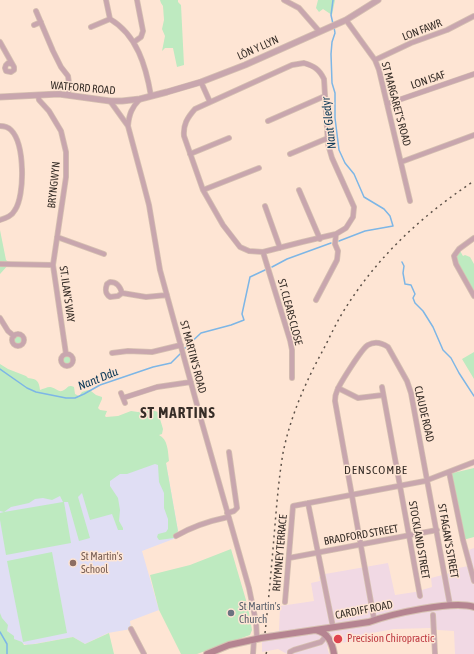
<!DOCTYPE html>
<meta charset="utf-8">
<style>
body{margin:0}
canvas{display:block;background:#fee5d4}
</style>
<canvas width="474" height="654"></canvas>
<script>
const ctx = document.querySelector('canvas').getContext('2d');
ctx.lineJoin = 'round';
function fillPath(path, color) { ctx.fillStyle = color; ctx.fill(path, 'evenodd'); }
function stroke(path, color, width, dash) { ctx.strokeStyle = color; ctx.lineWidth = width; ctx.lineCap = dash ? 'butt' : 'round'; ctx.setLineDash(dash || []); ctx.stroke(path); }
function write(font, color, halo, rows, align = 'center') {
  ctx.font = font + ' "Asap Condensed",sans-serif'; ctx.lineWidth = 3; ctx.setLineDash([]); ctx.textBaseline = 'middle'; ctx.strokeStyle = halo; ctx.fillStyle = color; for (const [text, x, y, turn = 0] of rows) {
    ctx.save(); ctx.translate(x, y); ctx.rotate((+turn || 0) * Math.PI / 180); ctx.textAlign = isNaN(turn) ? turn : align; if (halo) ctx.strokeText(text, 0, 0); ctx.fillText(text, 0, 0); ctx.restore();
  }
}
fillPath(new Path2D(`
 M 474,548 L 474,581 L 466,551 Z
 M 388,563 L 395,595 L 415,592 L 432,587 L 431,578 L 454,572 L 454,569 L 468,566 L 474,585 L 474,654 L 455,654 L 454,631 L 438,630 L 431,628 L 394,629 L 361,635 L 361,640 L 340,643 L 327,647 L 329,654 L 287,654 L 278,649 L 262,652 L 262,634 L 279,631 L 280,606 L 314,601 L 311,583 L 320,581 L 319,577 L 325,574 Z`), '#f1d9e4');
fillPath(new Path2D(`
 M 155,461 L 166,463 L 178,531 L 176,533 L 176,538 L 142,551 L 159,610 L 130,621 L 131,629 L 108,633 L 85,644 L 73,637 L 28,645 L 20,643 L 14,639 L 0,622 L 0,501 L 45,486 L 51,499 Z`), '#e0def4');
fillPath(new Path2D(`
 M 160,0 L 178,0 L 178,2 L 181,5 L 184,65 L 177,67 L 173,48 L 165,48 L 162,51 L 165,36 L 162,29 L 164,20 L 163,6 L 161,3 Z
 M 318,0 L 335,0 L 332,15 L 323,9 L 319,12 L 316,8 Z
 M 0,230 L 6,260 L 10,263 L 0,274 Z
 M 459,249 L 463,256 L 465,255 L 470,257 L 474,264 L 474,296 L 456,264 L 455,252 Z
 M12 340a6 6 0 1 1 12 0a6 6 0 1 1-12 0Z
 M 474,352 L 474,379 L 462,359 Z
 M61 360a6 6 0 1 1 12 0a6 6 0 1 1-12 0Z
 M 0,364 L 8,369 L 26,376 L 28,378 C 37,379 39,381 40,390 C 43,389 47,387 50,387 C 54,387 58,392 62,391 C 68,389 67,384 74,387 L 75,394 L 79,396 L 82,392 L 88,390 L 91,391 L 96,395 L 102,397 L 102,399 L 98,408 L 100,410 L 107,411 L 105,416 L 106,417 L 118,416 L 131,411 L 138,412 L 152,410 L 158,412 L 163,429 L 162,434 L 159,435 C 168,439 168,452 169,461 L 166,463 L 178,531 L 174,538 L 159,540 L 157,537 L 158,534 L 166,532 L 168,529 L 168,519 L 164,508 L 164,493 L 159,482 L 158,465 L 155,464 L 127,474 L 120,474 L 110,481 L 110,486 L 118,498 L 120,510 L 119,521 L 123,528 L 123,530 L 118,530 L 112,514 L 90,520 L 82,493 L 78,497 L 90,538 L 79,541 L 68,502 L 64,502 L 71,543 L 6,555 L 0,520 L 0,513 L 4,512 L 0,511 ZM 60,496 L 63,502 L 4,512 L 11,507 L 29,503 L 35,499 L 43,498 L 52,500 Z
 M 474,468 L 474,537 L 463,540 L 449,474 Z
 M 231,549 L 248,607 L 252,630 L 250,635 L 197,654 L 181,654 L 159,610 L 150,575 L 190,565 Z
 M 52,552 L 67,633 L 23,642 L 7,561 Z
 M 0,613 L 2,618 L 8,625 L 7,631 L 14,636 L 14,639 L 22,642 L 24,645 L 35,644 L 73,637 L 85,644 L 109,633 L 114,654 L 0,654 Z`), '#beeac0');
stroke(new Path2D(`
 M 333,24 L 331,15 L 333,0
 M 334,27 L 335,33 L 332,42 L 331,54 L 332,83 L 335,93 L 335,118 L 339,150 L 345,163 L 354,174 L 364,197 L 384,209 L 390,216 L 393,226 L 365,231 L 339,241
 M 402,262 L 404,266 L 403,273 L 405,284 L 411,285 L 415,294 L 413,298 L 415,303 L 423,311 L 433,327 L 443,350 L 451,358 L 459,373 L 474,396
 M 272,267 L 287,259 L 331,243
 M 185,348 L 201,333 L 231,325 L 244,320 L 242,314 L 250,277 L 265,270
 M 0,369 L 27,388 L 36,392 L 66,398 L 75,398 L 84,394 L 100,385 L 153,367 L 171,363 L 180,354
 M 0,632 L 7,644 L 7,654`), '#7db6e6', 1.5);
const minor = new Path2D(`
 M 106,0 L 110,19
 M 284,0 L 299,8 L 319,31
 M 36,11 L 53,51 L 61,67 L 68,76 L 69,83 L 68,95
 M 110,19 C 137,35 146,66 151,96
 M 346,20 L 375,60 L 379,70 L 410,201
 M 34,25 L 41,22
 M 91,27 L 110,19
 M 0,42 L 14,67 L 14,70 L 11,72 L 6,71 L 5,68 L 6,65 L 8,63 L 12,64
 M 134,42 L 141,37 L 143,31 L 137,0
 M 375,60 L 411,43 L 447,30 L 474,16
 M 304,63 C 314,66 319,69 324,79 L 328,144 L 332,158 L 354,207 L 353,217 L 346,228 L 336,234 L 302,242 L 263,252 L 249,251 L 240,247 L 223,225 L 203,190 L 184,136 C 183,125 187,118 195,109 L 292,65 Z
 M 201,82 L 210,102
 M 38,95 L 39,100 L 49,111 L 61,131 L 66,152 L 66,177 L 53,265 L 66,354
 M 110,101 L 128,126 L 143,182 L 149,205 L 160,270 L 202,423 L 249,588 L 256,622 L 257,639
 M 387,104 L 474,74
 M 268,121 L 325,96
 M 0,126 C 4,126 8,127 11,130 C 25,144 25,195 15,210 C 12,216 6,218 0,220
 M 128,126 C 129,114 132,107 140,99
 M 190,154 L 229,138
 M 290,154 L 328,138
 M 401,162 L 474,135
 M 203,190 L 259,168
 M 299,190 L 320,239
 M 265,206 L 280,248
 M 57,237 L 104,254
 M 474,238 L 459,249 L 454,256 L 456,264 L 474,296
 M 263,252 L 290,340 L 292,350 L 292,378
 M 0,264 L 53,265
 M 122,293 C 120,286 117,282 110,282 L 107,284 C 105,290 105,294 110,297 L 118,296 L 122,293 L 146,297 L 167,295
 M 316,300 L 337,260 L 338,251 L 335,244 L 336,234
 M 0,318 L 8,331 L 14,336
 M12 340a6 6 0 1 1 12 0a6 6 0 1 1-12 0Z
 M 112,353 L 128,351 L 152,352 L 181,345
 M61 360a6 6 0 1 1 12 0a6 6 0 1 1-12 0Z
 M 382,387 L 420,596
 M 338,388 L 358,398 L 383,395
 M 121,393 L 125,403
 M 123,398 L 157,387 L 191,382
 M 449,472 L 463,540 L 474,581
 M 308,503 L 333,627
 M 227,513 L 234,511 L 237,508 L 229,452
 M 176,536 C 193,526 209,521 228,517
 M 289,558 L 437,530
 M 285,602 L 293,506 L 425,481 L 474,462
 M 433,615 L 435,654
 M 374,619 L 335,401 C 335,398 335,395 337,391 C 339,385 362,348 368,345 C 375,341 382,343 388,347 L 407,381 L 411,393 L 450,605
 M 131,629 L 144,654
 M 253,654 L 254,639
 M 290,654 L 290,652 L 294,650 L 321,642 L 327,635`);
const tertiary = new Path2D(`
 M 0,97 L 59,94 L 110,101 L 122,101 L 140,99 L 167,92 L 201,82 L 245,65 L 346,20 L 378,0`);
const secondary = new Path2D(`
 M 316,630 C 328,633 332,642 334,654
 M 207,654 L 229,645 L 261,638 L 369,622 C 391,614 453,600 474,607`);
stroke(minor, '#d6c0b1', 6);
stroke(tertiary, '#d6c0b1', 7);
stroke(secondary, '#d6c0b1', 8);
stroke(minor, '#c8a6ae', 4.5);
stroke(tertiary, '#c8a6ae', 5.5);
stroke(secondary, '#b58491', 6);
stroke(new Path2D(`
 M 265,633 C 269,597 272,561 275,525 C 277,501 279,477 283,453 C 290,418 305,383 322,352 C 329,339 335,325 343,312 C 377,257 420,217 474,181
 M 266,654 L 267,651`), '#5e5249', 1.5, [2, 4]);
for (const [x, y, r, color] of [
 [73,563,4,"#8d6e63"],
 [231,613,4,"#6b7280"],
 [338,639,5,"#e0444e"]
]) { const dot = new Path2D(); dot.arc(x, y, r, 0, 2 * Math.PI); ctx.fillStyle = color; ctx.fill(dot); stroke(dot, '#fee5d4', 1.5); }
write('11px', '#362d27', '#fee5d4', [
 ["LON FAWR",422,30,-21],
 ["LÔN Y LLYN",258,48,-24],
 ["LON ISAF",428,80,-19],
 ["WATFORD ROAD",83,88,5],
 ["ST MARGARET'S ROAD",396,104,75],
 ["BRYNGWYN",54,185,-84],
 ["ST. ILAN'S WAY",67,294,82],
 ["ST. CLEARS CLOSE",290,312,75],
 ["ST MARTIN'S ROAD",193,357,75],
 ["CLAUDE ROAD",424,414,77],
 ["BRADFORD STREET",361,535,-10],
 ["STOCKLAND STREET",419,540,80],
 ["ST FAGAN'S STREET",448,541,80],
 ["RHYMNEY TERRACE",280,553,-85],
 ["CARDIFF ROAD",364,610,-11]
]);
write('11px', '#785e54', '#fee5d4', [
 ["St Martin's",81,557],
 ["School",81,570]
], 'left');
write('11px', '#5b616d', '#fee5d4', [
 ["St Martin's",239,607],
 ["Church",239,620]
], 'left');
write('11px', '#be3a42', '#fee5d4', [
 ["Precision Chiropractic",347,639]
], 'left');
write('italic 12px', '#0c3958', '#fee5d4', [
 ["Nant Gledyr",329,123,-97],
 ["Nant Ddu",98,379,-22]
]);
ctx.letterSpacing = '1px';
write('12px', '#362d27', '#fee5d4', [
 ["DENSCOMBE",376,470]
]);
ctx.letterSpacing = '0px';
ctx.letterSpacing = '1px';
write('bold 15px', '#362d27', '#fee5d4', [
 ["ST MARTINS",178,413]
]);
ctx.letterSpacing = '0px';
</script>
